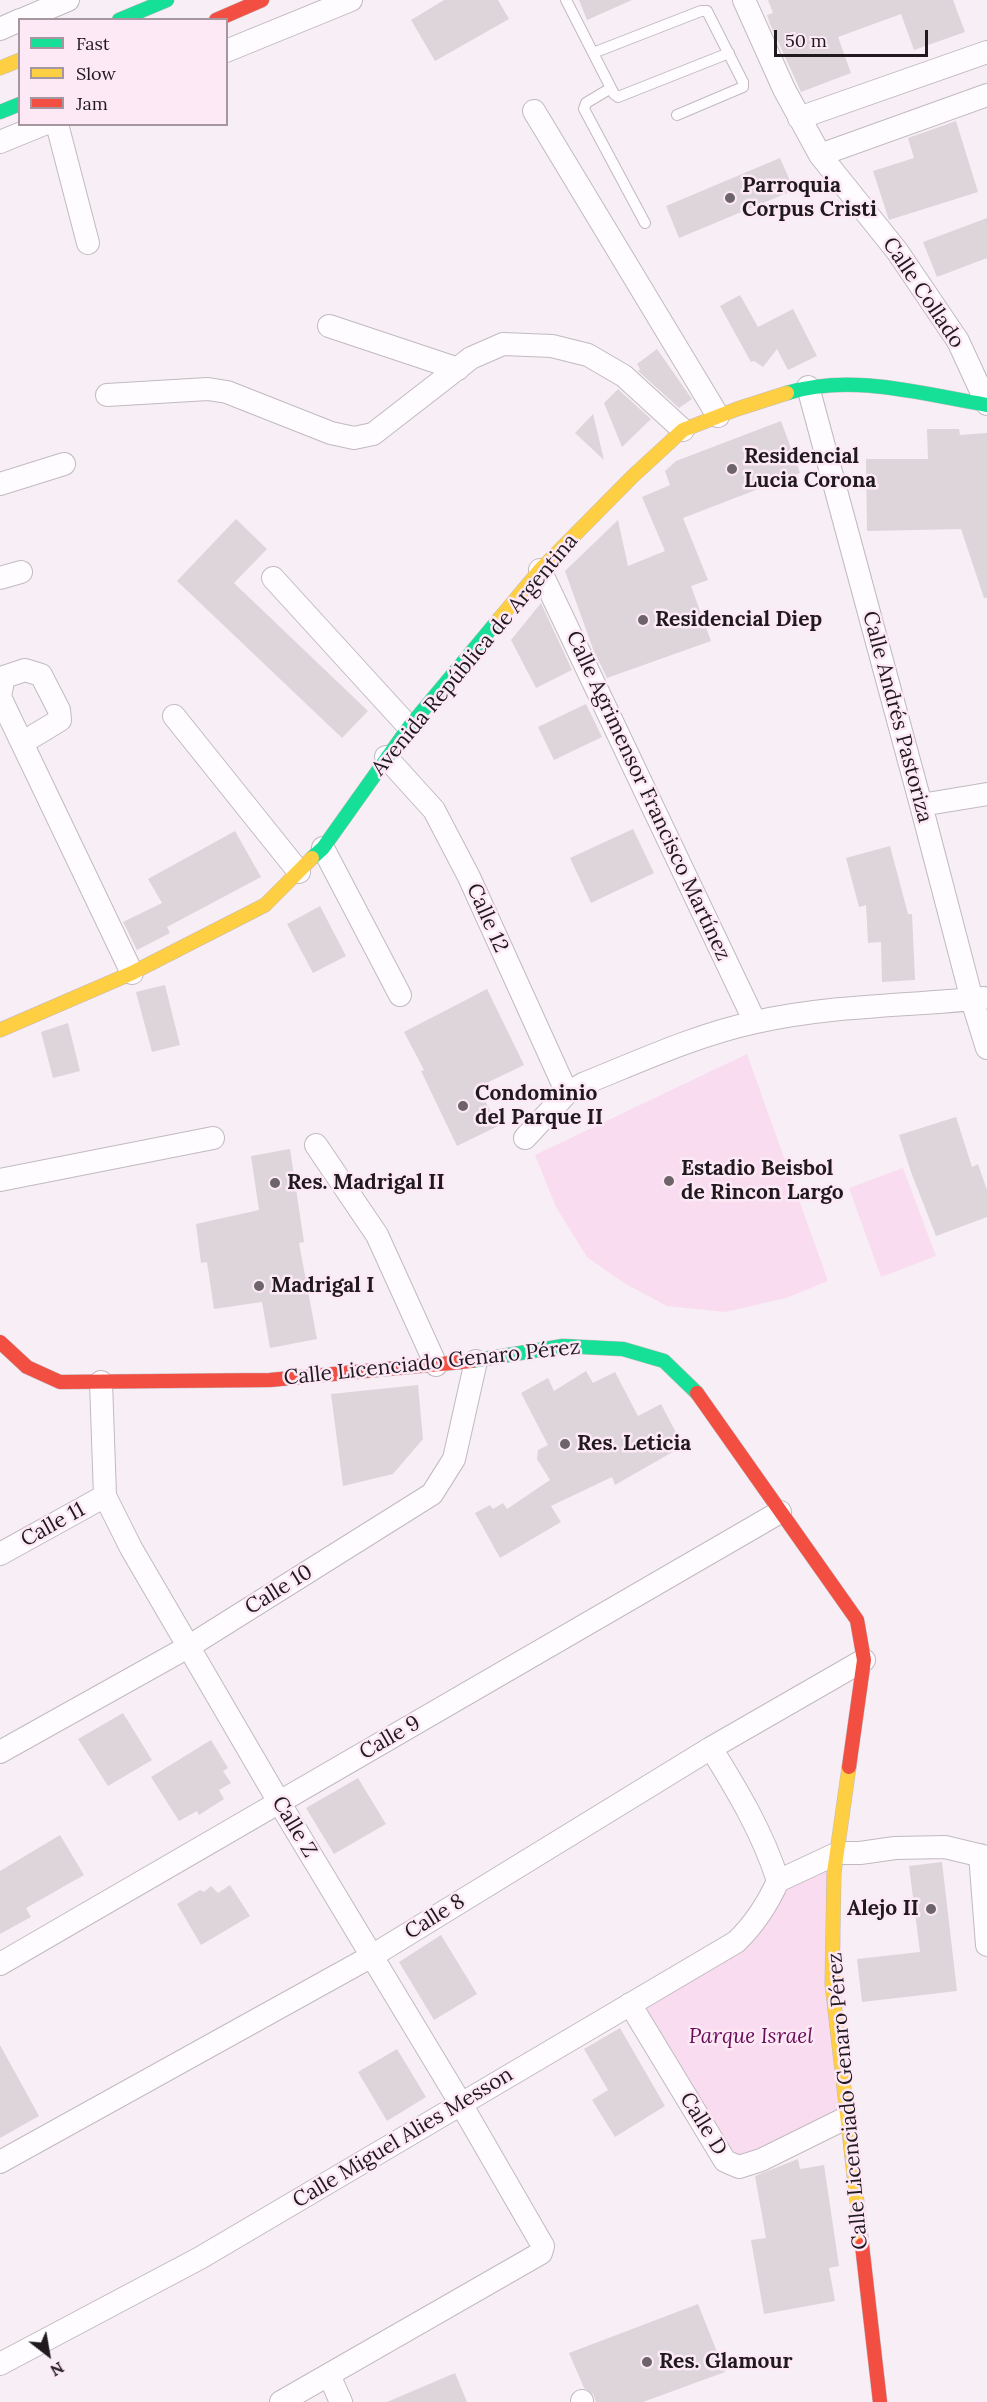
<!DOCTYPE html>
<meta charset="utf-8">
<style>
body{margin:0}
#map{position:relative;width:987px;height:2402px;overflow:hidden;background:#f8eef5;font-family:Lora,serif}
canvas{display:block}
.legend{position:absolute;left:18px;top:18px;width:210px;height:108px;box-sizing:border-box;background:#fde9f6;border:2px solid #a596a0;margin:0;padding:8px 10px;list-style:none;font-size:18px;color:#20191e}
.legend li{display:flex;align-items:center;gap:12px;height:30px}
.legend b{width:30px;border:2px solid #a596a0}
.north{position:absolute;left:18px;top:2324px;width:60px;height:60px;-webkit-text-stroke:4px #fde9f6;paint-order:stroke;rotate:149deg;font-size:16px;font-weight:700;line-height:24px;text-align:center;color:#20191e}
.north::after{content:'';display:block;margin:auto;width:21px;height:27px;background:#20191e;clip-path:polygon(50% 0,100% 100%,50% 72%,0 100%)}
.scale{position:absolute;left:774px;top:30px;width:154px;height:27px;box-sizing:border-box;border:3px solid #20191e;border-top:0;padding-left:8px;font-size:18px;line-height:21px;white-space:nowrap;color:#20191e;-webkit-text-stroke:4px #fde9f6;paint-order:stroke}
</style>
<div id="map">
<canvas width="987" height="2402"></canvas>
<ul class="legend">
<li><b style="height:8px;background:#16e098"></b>Fast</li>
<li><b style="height:8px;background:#ffcf43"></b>Slow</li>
<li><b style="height:8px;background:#f24e42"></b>Jam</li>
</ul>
<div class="north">N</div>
<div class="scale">50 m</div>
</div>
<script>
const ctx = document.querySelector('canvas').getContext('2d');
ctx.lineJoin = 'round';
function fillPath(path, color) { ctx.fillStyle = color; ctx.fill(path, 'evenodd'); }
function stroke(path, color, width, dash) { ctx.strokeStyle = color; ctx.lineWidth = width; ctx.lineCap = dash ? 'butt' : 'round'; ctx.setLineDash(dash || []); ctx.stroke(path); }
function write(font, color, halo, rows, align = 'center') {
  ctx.font = font + ' Lora,serif'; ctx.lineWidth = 5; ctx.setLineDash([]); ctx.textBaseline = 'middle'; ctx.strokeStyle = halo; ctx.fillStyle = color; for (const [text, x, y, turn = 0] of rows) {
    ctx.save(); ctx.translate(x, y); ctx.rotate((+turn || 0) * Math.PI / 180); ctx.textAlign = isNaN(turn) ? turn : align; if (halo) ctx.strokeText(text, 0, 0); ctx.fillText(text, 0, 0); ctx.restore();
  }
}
fillPath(new Path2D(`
 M 747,1054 L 828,1281 L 786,1298 L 725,1312 L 667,1306 L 624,1283 L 587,1257 L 556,1207 L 535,1155 Z
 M 903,1168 L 936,1256 L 881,1277 L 849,1188 Z
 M 838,1853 L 846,2118 L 739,2167 L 630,2004 L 736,1942 L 778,1881 Z`), '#f9dcf0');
fillPath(new Path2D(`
 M 444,0 L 498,0 L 509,19 L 435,61 L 411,20 Z
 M 579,0 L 632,0 L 587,20 Z
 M 768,0 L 953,0 L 965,32 L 914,50 L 901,14 L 838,37 L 851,73 L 801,92 L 770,24 L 767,15 L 773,13 Z
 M 956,121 L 978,192 L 889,220 L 873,171 L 914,158 L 908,138 Z
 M 780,158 L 794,190 L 679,238 L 666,206 Z
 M 987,218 L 987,258 L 937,277 L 923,242 Z
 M 740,295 L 758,327 L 793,309 L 817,356 L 788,370 L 777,349 L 763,367 L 754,361 L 751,362 L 720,306 Z
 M 657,349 L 692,399 L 679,408 L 638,371 L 640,369 L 637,364 Z
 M 618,389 L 651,419 L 622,447 L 604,403 Z
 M 593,414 L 604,460 L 575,433 Z
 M 781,421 L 800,473 L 683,518 L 708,580 L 691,586 L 711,641 L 607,678 L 593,649 L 565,571 L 618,520 L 628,566 L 665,551 L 642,497 L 670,485 L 665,471 L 676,461 Z
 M 927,429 L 959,429 L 960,435 L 987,433 L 987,598 L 984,598 L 961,529 L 867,531 L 866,459 L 928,459 Z
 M 236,519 L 267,549 L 234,583 L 368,711 L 342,738 L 177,581 Z
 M 541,603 L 572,670 L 536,688 L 511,640 Z
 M 586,704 L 602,737 L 554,760 L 538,727 Z
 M 633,829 L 654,873 L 591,903 L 570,858 Z
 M 235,831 L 261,877 L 167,927 L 170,933 L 137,950 L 123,922 L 162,903 L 148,879 Z
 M 890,846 L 908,914 L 912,914 L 915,980 L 882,982 L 881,942 L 868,943 L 866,905 L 859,907 L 846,858 Z
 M 320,906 L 346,956 L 313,973 L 287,924 Z
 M 165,985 L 180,1045 L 152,1052 L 136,992 Z
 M 487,989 L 524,1065 L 478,1087 L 498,1126 L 457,1146 L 421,1071 L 424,1070 L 404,1032 Z
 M 68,1023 L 80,1071 L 53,1078 L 41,1032 Z
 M 956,1117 L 972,1167 L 978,1164 L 987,1190 L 987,1217 L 936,1236 L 911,1172 L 899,1135 Z
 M 290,1149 L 304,1242 L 299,1243 L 317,1339 L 270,1348 L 262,1302 L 214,1309 L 207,1262 L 201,1263 L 196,1224 L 259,1210 L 251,1156 Z
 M 586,1371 L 593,1383 L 615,1372 L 638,1416 L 661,1404 L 683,1446 L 615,1485 L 612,1477 L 551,1506 L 561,1522 L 500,1558 L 475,1513 L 490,1505 L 493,1509 L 503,1503 L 507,1509 L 550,1480 L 537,1459 L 538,1450 L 548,1445 L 521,1393 L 548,1378 L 554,1391 Z
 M 418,1385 L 423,1439 L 393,1474 L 343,1486 L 331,1394 Z
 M 123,1713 L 152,1760 L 108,1786 L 78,1739 Z
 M 211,1740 L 228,1768 L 223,1771 L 231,1783 L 219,1790 L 224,1799 L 199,1815 L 197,1811 L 179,1821 L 151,1777 Z
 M 358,1778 L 386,1824 L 334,1854 L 306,1808 Z
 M 60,1835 L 84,1875 L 26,1908 L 31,1917 L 0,1934 L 0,1871 Z
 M 942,1862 L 957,1991 L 862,2002 L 857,1959 L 920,1952 L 909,1866 Z
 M 230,1885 L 250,1916 L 201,1945 L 177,1904 L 200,1890 L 204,1892 L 211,1886 L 218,1893 Z
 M 441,1935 L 477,1994 L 434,2020 L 399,1962 Z
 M 620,2028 L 665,2106 L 615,2137 L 592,2100 L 608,2090 L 584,2049 Z
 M 0,2045 L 39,2116 L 0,2138 Z
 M 397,2049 L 426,2097 L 387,2121 L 358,2072 Z
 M 798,2159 L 800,2169 L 824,2165 L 839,2266 L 829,2268 L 835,2301 L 764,2314 L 751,2240 L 766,2238 L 755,2176 Z
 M 698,2304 L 725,2372 L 643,2402 L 596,2402 L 593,2394 L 584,2388 L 569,2353 Z
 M 455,2373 L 467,2402 L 387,2402 Z`), '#ded5db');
const lane = new Path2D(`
 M 566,0 L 614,94 L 618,97 L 729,53
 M 593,53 L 701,11 L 707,11 L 743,82 L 743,87 L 677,115
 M 611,88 L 586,103 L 584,109 L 645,223`);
const street = new Path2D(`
 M 744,0 L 784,89 L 820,155 L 897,251 L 958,341 L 987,404
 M 21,20 L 68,0
 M 0,29 L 20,20
 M 226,51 L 351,0
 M 534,111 L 718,416
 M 799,118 L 987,52
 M 57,124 L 88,243
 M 0,142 L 44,124
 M 820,155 L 987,95
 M 329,326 L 458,369
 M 808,387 L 921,805 L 972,1000 L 987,1048
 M 107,395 L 208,389 L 227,392 L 331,433 L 354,438 L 373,434 L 471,358 L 503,344 L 552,346 L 588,355 L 624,376 L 683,430
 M 0,484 L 64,464
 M 540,570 L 755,1022
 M 0,578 L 21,572
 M 273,578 L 409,727
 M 0,696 L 4,677 L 25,670 L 41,675 L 59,710 L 60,720 L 22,743
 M 0,697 L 132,973
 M 174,716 L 299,872
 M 386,757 L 434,810 L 469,877 L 567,1093
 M 921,805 L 987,794
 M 323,848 L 400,995
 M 525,1138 L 567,1093 L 583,1084 C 640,1061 696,1035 756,1022 C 830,1005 909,1006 984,998
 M 316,1145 L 377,1235 L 436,1365
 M 0,1180 L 213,1138
 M 101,1382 L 105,1496 L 131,1548 L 279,1802 L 461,2104 L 543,2246 L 541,2253 L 281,2402
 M 0,1554 L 105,1496
 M 711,1748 C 737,1790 763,1833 778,1881
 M 0,1752 L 188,1647 L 432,1494 L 454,1459 L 476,1361
 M 980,1855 L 987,1945
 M 778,1881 L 838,1853 L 860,1853 L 895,1848 L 945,1847 L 987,1857
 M 0,1964 L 780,1512
 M 630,2004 L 725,2161 L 739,2167 L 761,2160 L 846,2118
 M 0,2162 L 372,1956 L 711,1748 L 864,1660
 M 0,2364 L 200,2258 L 736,1942 C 755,1924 767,1905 778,1881
 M 329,2375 L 341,2402
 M 582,2401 L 582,2402`);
const fast = new Path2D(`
 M 119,20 L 167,0
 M 0,112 L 20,104
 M 787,393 C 852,373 922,394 987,405
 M 312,858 L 323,848 L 409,727 L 499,619
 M 472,1361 L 563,1346 L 623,1349 L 664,1361 L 697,1393`);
const slow = new Path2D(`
 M 0,68 L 20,60
 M 499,619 L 540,570 L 633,476 L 683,430 L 737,409 L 787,393
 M 0,1030 L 132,973 L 265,905 L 312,858
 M 849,1767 L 834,1873 L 832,1984 L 862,2245`);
const jam = new Path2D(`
 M 216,20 L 262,0
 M 0,1342 L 27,1367 L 60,1382 L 270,1380 L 472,1361
 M 697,1393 L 857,1620 L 864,1660 L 849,1767
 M 862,2245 L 880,2402`);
stroke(lane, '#c1babf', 12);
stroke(street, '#c1babf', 24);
stroke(fast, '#c1babf', 15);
stroke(slow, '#c1babf', 15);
stroke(jam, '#c1babf', 15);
stroke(lane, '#fefcfe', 10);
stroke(street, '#fefcfe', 22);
stroke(fast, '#16e098', 14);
stroke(slow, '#ffcf43', 14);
stroke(jam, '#f24e42', 14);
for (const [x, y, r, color] of [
 [730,198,6,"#6c6469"],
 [732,469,6,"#6c6469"],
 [643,620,6,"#6c6469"],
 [463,1106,6,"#6c6469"],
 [669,1181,6,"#6c6469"],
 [275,1183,6,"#6c6469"],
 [259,1286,6,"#6c6469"],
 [565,1444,6,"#6c6469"],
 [931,1909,6,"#6c6469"],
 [647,2362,6,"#6c6469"]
]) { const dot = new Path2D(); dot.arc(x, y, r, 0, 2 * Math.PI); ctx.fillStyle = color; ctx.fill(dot); stroke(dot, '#fde9f6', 2); }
write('bold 21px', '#20191e', '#fde9f6', [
 ["Parroquia",742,186],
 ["Corpus Cristi",742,210],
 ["Residencial",744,457],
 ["Lucia Corona",744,481],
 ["Residencial Diep",655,620],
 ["Condominio",475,1094],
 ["del Parque II",475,1118],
 ["Estadio Beisbol",681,1169],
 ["de Rincon Largo",681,1193],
 ["Res. Madrigal II",287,1183],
 ["Madrigal I",271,1286],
 ["Res. Leticia",577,1444],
 ["Alejo II",919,1909,"right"],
 ["Res. Glamour",659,2362]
], 'left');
write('21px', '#20191e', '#fde9f6', [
 ["Calle Collado",923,293,56],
 ["Avenida República de Argentina",475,655,-50],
 ["Calle Andrés Pastoriza",897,717,75],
 ["Calle Agrimensor Francisco Martínez",648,796,65],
 ["Calle 12",487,918,66],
 ["Calle Licenciado Genaro Pérez",432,1363,-6],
 ["Calle 11",53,1525,-29],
 ["Calle 10",279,1590,-32],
 ["Calle 9",390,1738,-30],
 ["Calle Z",294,1827,59],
 ["Calle 8",435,1917,-32],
 ["Calle Licenciado Genaro Pérez",848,2101,-95],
 ["Calle D",703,2124,58],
 ["Calle Miguel Alies Messon",403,2138,-31]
]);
write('italic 21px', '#690c58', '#fde9f6', [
 ["Parque Israel",751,2037]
]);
</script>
